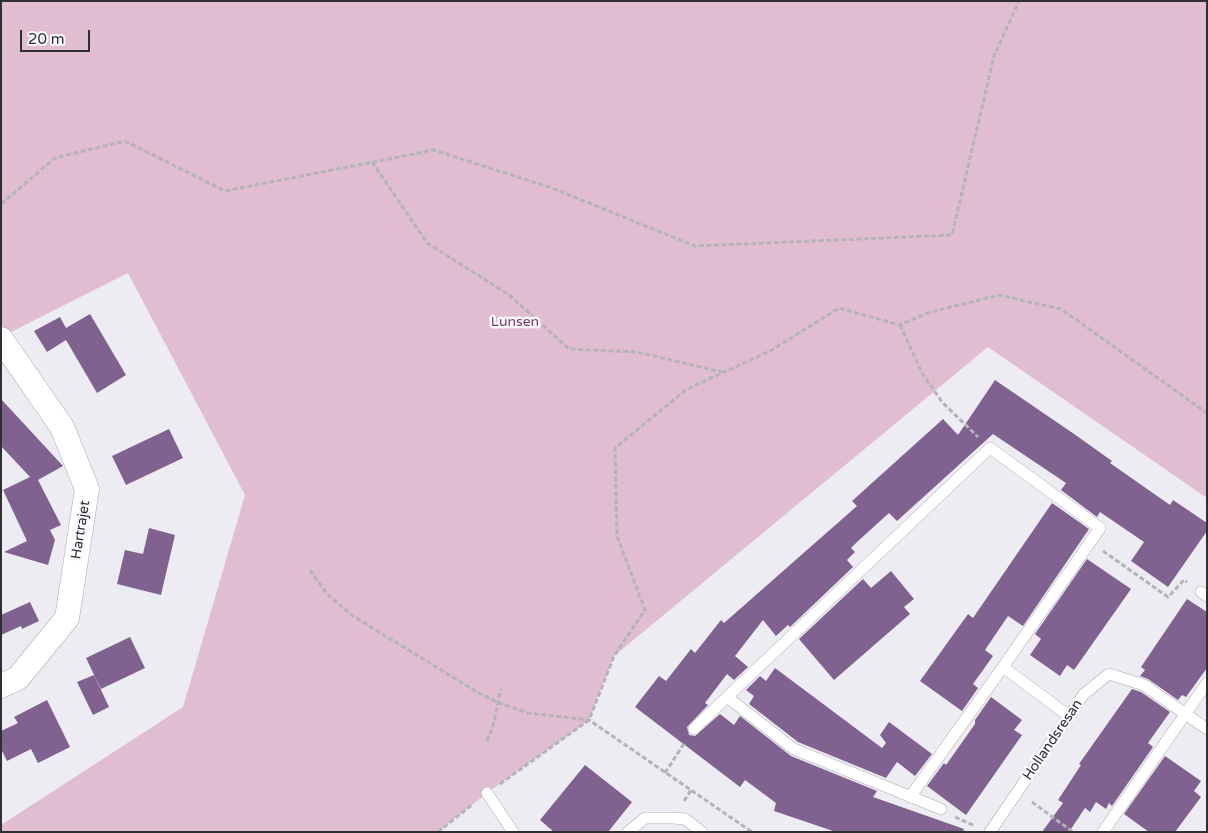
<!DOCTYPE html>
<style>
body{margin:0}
#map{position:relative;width:1208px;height:833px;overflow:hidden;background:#ececf2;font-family:"Varela Round",sans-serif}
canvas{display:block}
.frame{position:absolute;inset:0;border:2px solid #2f2f31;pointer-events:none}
.scale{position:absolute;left:20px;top:30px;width:70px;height:22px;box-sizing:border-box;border:2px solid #2f2f31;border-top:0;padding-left:6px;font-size:15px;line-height:18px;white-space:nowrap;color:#2f2f31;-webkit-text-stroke:4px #f9fafe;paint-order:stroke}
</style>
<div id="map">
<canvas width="1208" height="833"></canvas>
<div class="frame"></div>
<div class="scale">20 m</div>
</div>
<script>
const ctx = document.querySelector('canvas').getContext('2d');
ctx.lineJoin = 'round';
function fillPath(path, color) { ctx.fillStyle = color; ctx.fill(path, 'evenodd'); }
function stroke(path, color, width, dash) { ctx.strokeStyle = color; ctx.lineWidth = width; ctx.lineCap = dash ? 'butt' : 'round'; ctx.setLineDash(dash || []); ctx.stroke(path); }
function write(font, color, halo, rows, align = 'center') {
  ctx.font = font + ' "Varela Round",sans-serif'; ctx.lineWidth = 5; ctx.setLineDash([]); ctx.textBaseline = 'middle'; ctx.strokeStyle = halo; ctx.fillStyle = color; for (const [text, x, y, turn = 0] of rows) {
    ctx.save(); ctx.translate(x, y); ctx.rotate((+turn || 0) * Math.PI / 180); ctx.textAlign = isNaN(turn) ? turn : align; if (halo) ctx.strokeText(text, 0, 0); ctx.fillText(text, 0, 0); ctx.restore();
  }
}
fillPath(new Path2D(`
 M 1,1 L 1207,1 L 1207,498 L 988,347 L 614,656 L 589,720 L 487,793 L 438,832 L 1,832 L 1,825 L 183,707 L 245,495 L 128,273 L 1,337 Z`), '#e1bdd2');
fillPath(new Path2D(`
 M 90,314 L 126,375 L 97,393 L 66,340 L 47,352 L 34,331 L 60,317 L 66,328 Z
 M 995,380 L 1077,436 L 1112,461 L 1110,463 L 1170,505 L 1173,500 L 1207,523 L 1207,531 L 1168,587 L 1131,561 L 1144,542 L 1100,512 L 1097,517 L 1061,490 L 1066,483 L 993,434 L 897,521 L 889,513 L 857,542 L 851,548 L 855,552 L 847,560 L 853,567 L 790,627 L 788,625 L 776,636 L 763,620 L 735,656 L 748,667 L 734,680 L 727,674 L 705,703 L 708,705 L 687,727 L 689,735 L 695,736 L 720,714 L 734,725 L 740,716 L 791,756 L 877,791 L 873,797 L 964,829 L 963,832 L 836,832 L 774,811 L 776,803 L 745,780 L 740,787 L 635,707 L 659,676 L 666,681 L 691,649 L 695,653 L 721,620 L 724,623 L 857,506 L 852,501 L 943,419 L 958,435 Z
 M 1,399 L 63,466 L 38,480 L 61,525 L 50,530 L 55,540 L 48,565 L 4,552 L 27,541 L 3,490 L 30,477 L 1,446 Z
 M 169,429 L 183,458 L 126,485 L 112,456 Z
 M 1052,503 L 1089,529 L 1023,626 L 1008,616 L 985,650 L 993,656 L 973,684 L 978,688 L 962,711 L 920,681 L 968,614 L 973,618 Z
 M 149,528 L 175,535 L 161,595 L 117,584 L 125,550 L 143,554 Z
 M 1087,559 L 1131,589 L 1074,670 L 1067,665 L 1060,676 L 1030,655 L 1041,639 L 1035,634 Z
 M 891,571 L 914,599 L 904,607 L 910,614 L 834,680 L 799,639 L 863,579 L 871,588 Z
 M 1187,599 L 1207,612 L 1207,668 L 1186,697 L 1182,695 L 1178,700 L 1148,679 L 1140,676 L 1145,670 L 1141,667 Z
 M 30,602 L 39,621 L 22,629 L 21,626 L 1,635 L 1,615 Z
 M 130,637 L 145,668 L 101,689 L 86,658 Z
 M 775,668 L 882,748 L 886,743 L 880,735 L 889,722 L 932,754 L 915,776 L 897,762 L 886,778 L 798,742 L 749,704 L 754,696 L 746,690 L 760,676 L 766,681 Z
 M 94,675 L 109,707 L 93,715 L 77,682 Z
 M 1132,689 L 1141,692 L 1170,712 L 1148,743 L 1153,747 L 1112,806 L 1109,803 L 1106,809 L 1096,802 L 1090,812 L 1085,808 L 1069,832 L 1042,832 L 1063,803 L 1058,800 L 1081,765 L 1079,764 Z
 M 991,697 L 1022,720 L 1014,730 L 1022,735 L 966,815 L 927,786 L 944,763 L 946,765 L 975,724 L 975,720 Z
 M 47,700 L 70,747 L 38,763 L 31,749 L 7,761 L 1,749 L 1,731 L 18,723 L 14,717 Z
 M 1165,756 L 1201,781 L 1194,791 L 1201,797 L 1175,832 L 1149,832 L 1124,814 Z
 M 585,765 L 632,802 L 608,832 L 554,832 L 540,820 Z`), '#806291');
const lane = new Path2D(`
 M 1201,592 L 1207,596
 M 694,729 L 727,697
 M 487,793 L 513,832
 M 910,797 L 1003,667
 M 941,809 L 794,749 L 727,697 L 990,448 L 1100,528 L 1003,667 L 1069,716
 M 628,832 L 645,818 L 673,818 L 685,819 L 702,832
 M 990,832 L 1084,694 L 1109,674 L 1144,685 L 1207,729
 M 1103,832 L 1207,683`);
const street = new Path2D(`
 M 1,339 L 62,427 L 87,489 L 67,618 L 18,678 L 1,686`);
stroke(lane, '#abacb1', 12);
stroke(street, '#abacb1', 25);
stroke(new Path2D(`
 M 372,162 L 427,243 L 508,294 L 569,349 L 637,352 L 722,372
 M 1,204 L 55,158 L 125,141 L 225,191 L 434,150 L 552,188 L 695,246 L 952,235 L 994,56 L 1019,1
 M 900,325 L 922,373 L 942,402 L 978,437
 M 1103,551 L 1168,597 L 1184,580 L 1187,582
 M 310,570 L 327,594 L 353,616 L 477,692 L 497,702 L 528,713 L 589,720 L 752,832
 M 487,741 L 493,726 L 501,689
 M 665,773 L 685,742
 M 500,784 L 589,720 L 614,656 L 645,610 L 617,536 L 615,448 L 687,389 L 770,351 L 839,308 L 900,325 L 927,313 L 999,295 L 1061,309 L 1207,413
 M 684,801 L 691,790
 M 1032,802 L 1073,832
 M 955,817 L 975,826
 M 438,832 L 473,804`), '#b3b3b8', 3, [5, 2.5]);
stroke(lane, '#fff', 11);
stroke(street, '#fff', 24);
write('14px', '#7e3b66', '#f9fafe', [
 ["Lunsen",515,322]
]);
write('14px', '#2f2f31', '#f9fafe', [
 ["Hartrajet",81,530,-81],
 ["Hollandsresan",1053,740,-56]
]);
</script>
